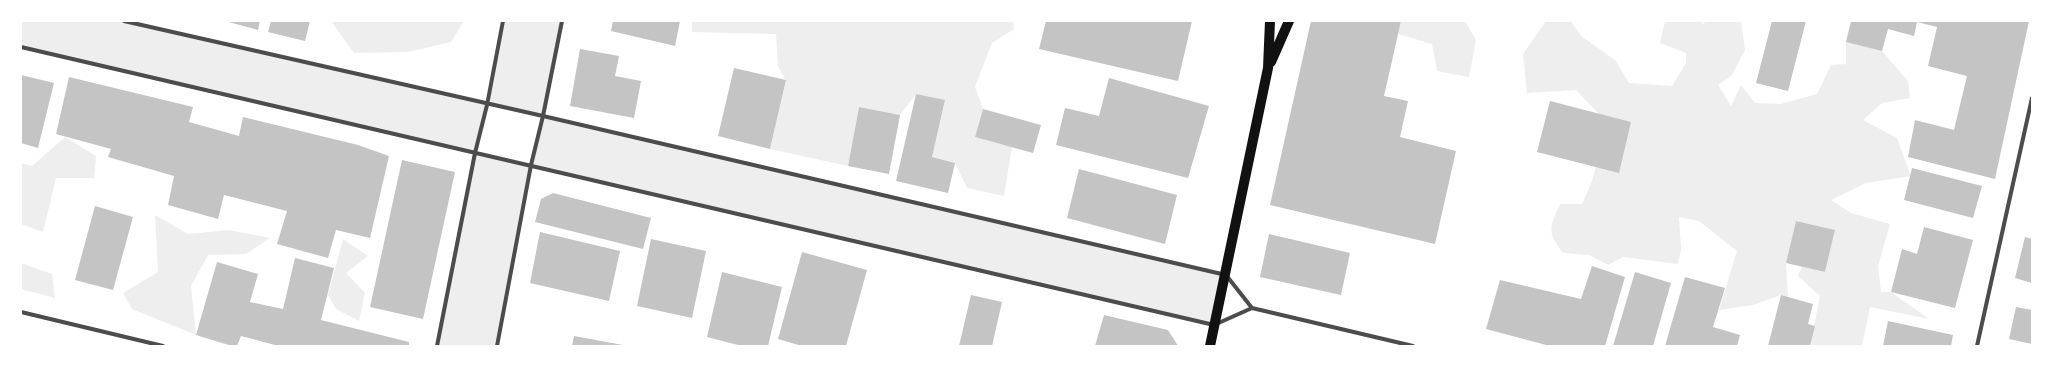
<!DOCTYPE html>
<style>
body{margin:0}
#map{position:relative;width:2053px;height:367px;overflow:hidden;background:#fff;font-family:"Titillium Web",sans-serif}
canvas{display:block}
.frame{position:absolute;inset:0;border:22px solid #fff;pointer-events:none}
</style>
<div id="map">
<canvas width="2053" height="367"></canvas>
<div class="frame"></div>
</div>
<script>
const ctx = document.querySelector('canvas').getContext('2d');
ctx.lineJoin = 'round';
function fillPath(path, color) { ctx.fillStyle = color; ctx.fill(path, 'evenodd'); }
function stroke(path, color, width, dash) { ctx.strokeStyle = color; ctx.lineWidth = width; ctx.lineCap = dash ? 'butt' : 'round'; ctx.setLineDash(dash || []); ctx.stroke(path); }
fillPath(new Path2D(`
 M 21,21 L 124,21 L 487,105 L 503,21 L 562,21 L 543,116 L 1226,275 L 1214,325 L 532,165 L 497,346 L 437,346 L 474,153 L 21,47 ZM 487,105 L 543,116 L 531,165 L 475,153 Z
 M 331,21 L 464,21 L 451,42 L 408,52 L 354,53 Z
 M 692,21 L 1013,21 L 1014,29 L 992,43 L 975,87 L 983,109 L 975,137 L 1012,147 L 1004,196 L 967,188 L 955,163 L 932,157 L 945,101 L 916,94 L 900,115 L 859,107 L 848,166 L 770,149 L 786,81 L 778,66 L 776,34 L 692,32 Z
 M 1401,21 L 1465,21 L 1476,40 L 1469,77 L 1437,71 L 1432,44 L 1398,34 Z
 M 1546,21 L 1571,21 L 1581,36 L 1615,60 L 1629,83 L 1672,86 L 1686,63 L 1686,53 L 1660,43 L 1665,21 L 1700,21 L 1703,24 L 1707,21 L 1741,21 L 1745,50 L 1732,75 L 1718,85 L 1731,106 L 1741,85 L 1755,103 L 1781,104 L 1817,94 L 1831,65 L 1846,64 L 1846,42 L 1882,51 L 1908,81 L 1910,98 L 1882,103 L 1863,120 L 1897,138 L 1911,176 L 1866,183 L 1831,200 L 1851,213 L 1890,224 L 1878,266 L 1881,292 L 1891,292 L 1929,319 L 1870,307 L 1862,346 L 1810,346 L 1820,296 L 1798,276 L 1802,267 L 1825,272 L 1835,230 L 1796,221 L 1786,263 L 1788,297 L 1781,295 L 1753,305 L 1719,310 L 1737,251 L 1699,221 L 1679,217 L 1681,249 L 1678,264 L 1623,257 L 1608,265 L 1589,255 L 1563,253 C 1546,231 1550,227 1560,204 L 1582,204 L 1592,181 L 1596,167 L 1598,113 L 1576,90 L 1527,93 L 1523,54 Z
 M 65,137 L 96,156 L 94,178 L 56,178 L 43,232 L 21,224 L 21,163 L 32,166 Z
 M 155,215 L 188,234 L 229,230 L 270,238 L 246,254 L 208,255 L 191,286 L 196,335 L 132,309 L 123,293 L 158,272 Z
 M 343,239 L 368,256 L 346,273 L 365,293 L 359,321 L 336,309 L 328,295 Z
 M 21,263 L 52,274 L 55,298 L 21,289 Z`), '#eee');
fillPath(new Path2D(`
 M 225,21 L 260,21 L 258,30 Z
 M 271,21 L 310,21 L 305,41 L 268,32 Z
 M 613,21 L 680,21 L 675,46 L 611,31 Z
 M 1046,21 L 1192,21 L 1178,81 L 1039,49 Z
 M 1311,21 L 1401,21 L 1384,96 L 1408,101 L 1400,137 L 1456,151 L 1435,244 L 1270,205 Z
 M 1772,21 L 1806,21 L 1788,91 L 1756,83 Z
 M 1851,21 L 2029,21 L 1995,179 L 1908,157 L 1915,120 L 1954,130 L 1967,76 L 1928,66 L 1937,27 L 1917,22 L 1914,36 L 1888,29 L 1882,51 L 1846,42 Z
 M 580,49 L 619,56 L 615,76 L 641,81 L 634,118 L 570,106 Z
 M 734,68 L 786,80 L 770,149 L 718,136 Z
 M 21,75 L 54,83 L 38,148 L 21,143 Z
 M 69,77 L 193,107 L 189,122 L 239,136 L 243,117 L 358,145 L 389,156 L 370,238 L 336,230 L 328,258 L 277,244 L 287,211 L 224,195 L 218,219 L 168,205 L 174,176 L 108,157 L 111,149 L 56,134 Z
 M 1109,78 L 1209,106 L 1188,178 L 1056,145 L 1065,108 L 1099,116 Z
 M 916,94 L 945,100 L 932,157 L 955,163 L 948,193 L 896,181 Z
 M 1550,101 L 1631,122 L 1619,173 L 1537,152 Z
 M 859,107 L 900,115 L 889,174 L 848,166 Z
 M 983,109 L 1041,125 L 1033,153 L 975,137 Z
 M 402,160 L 455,172 L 423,319 L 370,307 Z
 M 1912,168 L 1982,186 L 1973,218 L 1904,200 Z
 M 1079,169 L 1177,195 L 1165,244 L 1067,218 Z
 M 553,193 L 651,218 L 643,249 L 535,222 L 541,199 Z
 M 95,206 L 133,217 L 113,290 L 75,280 Z
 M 1796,221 L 1835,230 L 1825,272 L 1786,263 Z
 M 1924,227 L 1973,240 L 1955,308 L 1891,292 L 1902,249 L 1917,254 Z
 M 540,232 L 620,251 L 609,301 L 530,283 Z
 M 1269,234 L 1350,253 L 1341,295 L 1260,277 Z
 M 2025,237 L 2032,239 L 2032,283 L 2015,278 Z
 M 651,239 L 706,251 L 692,318 L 637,306 Z
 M 802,252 L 867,270 L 846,346 L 802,346 L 778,339 Z
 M 295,258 L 334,268 L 321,320 L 409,342 L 409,346 L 279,346 L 241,336 L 237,346 L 232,346 L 196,335 L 217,262 L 258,274 L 250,302 L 283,309 Z
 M 1592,266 L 1625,277 L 1605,346 L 1550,346 L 1486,329 L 1500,280 L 1581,299 Z
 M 722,272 L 782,287 L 768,346 L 742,346 L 707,337 Z
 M 1635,272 L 1671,283 L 1653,346 L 1613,346 Z
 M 1685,277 L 1725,288 L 1713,327 L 1740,335 L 1737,346 L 1665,346 Z
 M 971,295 L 1002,302 L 992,346 L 959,346 Z
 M 1781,295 L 1813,304 L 1808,324 L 1815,326 L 1810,346 L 1768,346 Z
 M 2016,307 L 2032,310 L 2032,344 L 2009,339 Z
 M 1104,315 L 1168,330 L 1178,346 L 1095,346 Z
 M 1888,321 L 1953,335 L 1951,346 L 1883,346 Z
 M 574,336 L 623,345 L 622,346 L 572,346 Z`), '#c4c4c4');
stroke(new Path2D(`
 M 124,21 L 543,116 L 1226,275 L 1252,308
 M 21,47 L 1214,325 L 1252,308 L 1413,346
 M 21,312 L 163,346
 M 437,346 L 475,153 L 487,105 L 503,21
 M 497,346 L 531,165 L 543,116 L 562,21
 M 1977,346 L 2032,98`), '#4c4c4c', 4);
stroke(new Path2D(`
 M 1271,62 L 1289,21
 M 1210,346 L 1268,68 L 1270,21`), '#111', 10);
</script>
